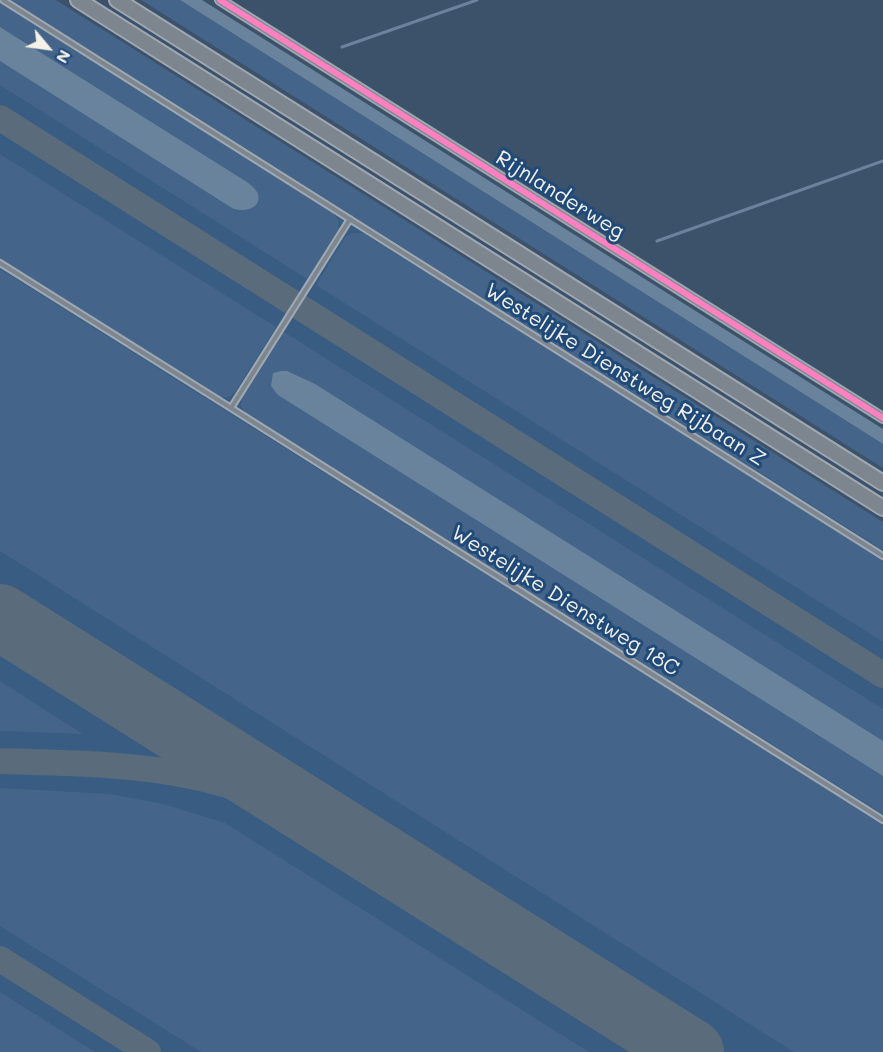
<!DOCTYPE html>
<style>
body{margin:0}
#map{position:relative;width:883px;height:1052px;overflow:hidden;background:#3c526a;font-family:Mali,sans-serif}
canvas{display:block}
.north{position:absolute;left:18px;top:18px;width:60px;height:60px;-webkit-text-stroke:4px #1f4a7a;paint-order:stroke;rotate:119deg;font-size:16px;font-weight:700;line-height:24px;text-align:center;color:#f4f1e8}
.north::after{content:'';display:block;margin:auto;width:21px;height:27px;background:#f4f1e8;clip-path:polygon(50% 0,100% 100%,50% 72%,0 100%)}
</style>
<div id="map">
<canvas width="883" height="1052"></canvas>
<div class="north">N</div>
</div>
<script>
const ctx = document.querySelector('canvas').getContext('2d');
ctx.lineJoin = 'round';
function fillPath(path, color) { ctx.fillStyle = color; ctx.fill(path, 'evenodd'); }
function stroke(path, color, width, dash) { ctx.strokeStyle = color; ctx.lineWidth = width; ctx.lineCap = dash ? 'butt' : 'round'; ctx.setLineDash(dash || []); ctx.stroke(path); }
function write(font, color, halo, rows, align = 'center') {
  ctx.font = font + ' Mali,sans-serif'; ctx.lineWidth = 6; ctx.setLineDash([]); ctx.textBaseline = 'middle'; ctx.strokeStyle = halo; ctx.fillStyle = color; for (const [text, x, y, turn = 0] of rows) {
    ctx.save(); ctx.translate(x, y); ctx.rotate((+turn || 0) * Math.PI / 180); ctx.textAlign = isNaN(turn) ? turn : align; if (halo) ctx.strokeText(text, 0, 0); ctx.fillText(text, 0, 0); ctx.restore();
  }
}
fillPath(new Path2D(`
 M 0,0 L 15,0 L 883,547 L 883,1052 L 0,1052 Z`), '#385c82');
fillPath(new Path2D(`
 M 10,0 L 56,0 L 883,522 L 883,550 Z
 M 141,0 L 180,0 L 883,444 L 883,468 Z
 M 0,3 L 333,213 L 339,222 L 338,230 L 307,279 L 0,85 L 0,61 L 236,210 L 247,182 L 0,27 Z
 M 0,154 L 276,327 L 235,392 C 230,397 226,399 219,396 L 0,259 Z
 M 354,233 L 363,233 L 883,560 L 883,642 L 316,285 L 346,236 Z
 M 0,269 L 883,824 L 883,1052 L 794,1052 L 0,551 Z
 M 284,332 L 883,709 L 883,814 L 246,413 L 241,406 L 242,398 Z
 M 0,681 L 83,734 L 0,731 Z
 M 0,788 L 110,794 L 163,804 L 225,823 L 589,1052 L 201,1052 L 0,926 Z
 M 0,992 L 95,1052 L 0,1052 Z`), '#446589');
fillPath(new Path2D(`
 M 180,0 L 202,0 L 883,429 L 883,444 Z
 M 0,27 L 247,182 C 251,185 256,189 258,194 C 262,209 243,213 232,208 L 0,61 Z
 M 281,371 L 287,371 L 315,384 L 883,741 L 883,776 L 278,395 L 271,386 L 273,373 Z`), '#6a839d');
stroke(new Path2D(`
 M 342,47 L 477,0
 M 657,241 L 883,161`), '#6a839d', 3);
stroke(new Path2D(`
 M 0,118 L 883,675
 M 0,761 C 64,763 128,763 191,776 C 243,786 292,809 340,831
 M 0,959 L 148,1052`), '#5a6b7c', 26);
stroke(new Path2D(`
 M 0,617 L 691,1052`), '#5a6b7c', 66);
const lane = new Path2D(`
 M 3,0 L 883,556
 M 350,219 L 231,408 L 883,820
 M 0,263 L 231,408`);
const street = new Path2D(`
 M 220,0 L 883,418`);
const highway = new Path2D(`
 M 78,0 L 883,508
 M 117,0 L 883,483`);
stroke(lane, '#9fa8b2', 8);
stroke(street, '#9fa8b2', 12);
stroke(highway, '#9fa8b2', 18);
stroke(lane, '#7d868e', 4);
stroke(street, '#7d868e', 8);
stroke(highway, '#7d868e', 14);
stroke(new Path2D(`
 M 220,0 L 883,418`), '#ff80c0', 6);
write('21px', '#f4f1e8', '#1f4a7a', [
 ["Rijnlanderweg",560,195,32],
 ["Westelijke Dienstweg Rijbaan Z",625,375,32],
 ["Westelijke Dienstweg 18C",565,601,32]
]);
</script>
